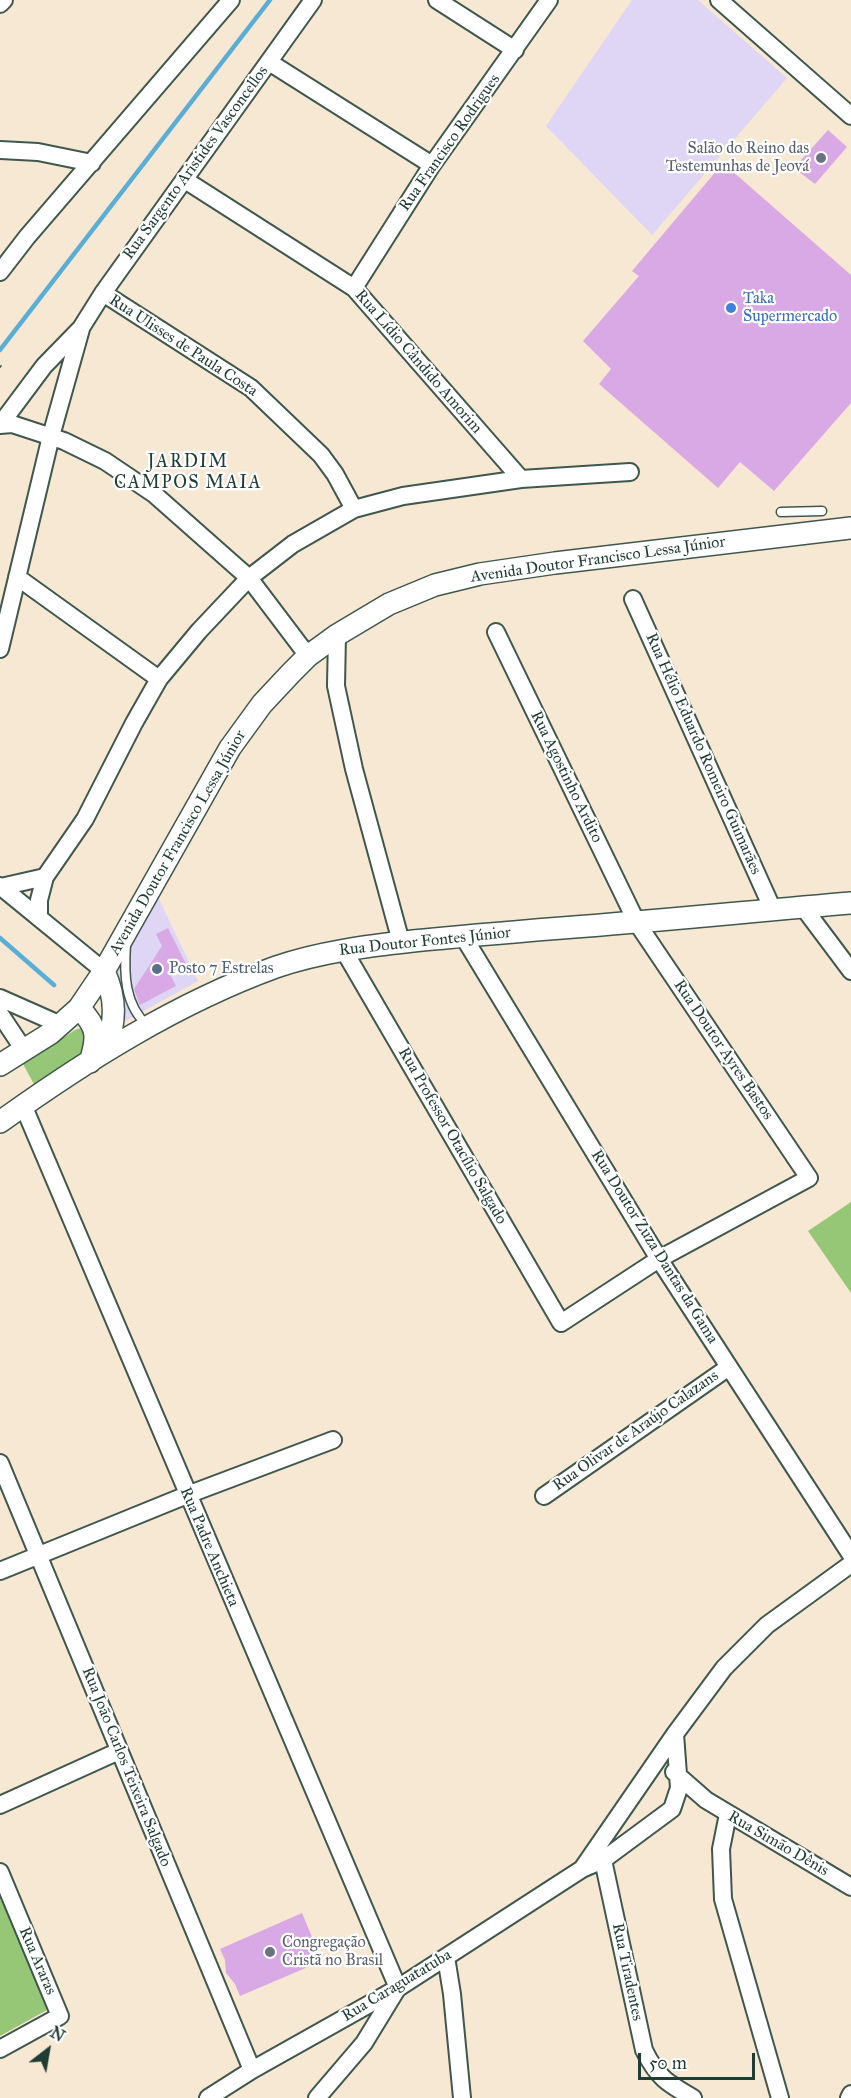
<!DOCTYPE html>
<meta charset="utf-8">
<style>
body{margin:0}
#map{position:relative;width:851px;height:2098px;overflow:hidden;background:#f6e8d3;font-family:"IM FELL Great Primer",serif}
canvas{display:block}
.north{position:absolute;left:18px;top:2020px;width:60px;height:60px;-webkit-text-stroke:4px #fff;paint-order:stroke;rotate:31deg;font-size:16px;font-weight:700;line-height:24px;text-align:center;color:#1f3d34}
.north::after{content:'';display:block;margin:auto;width:21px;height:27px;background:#1f3d34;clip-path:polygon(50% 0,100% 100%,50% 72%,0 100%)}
.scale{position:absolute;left:638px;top:2053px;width:117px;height:27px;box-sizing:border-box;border:3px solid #1f3d34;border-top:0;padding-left:8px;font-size:18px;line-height:21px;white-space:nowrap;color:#1f3d34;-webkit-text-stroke:4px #fff;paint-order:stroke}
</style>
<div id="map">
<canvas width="851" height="2098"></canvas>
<div class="north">N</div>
<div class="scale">50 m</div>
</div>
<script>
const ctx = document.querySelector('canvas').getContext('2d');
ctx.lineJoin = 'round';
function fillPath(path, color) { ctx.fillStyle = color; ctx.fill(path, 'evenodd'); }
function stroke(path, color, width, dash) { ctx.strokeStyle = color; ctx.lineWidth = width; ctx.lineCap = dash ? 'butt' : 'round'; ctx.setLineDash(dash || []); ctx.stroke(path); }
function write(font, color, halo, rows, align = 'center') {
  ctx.font = font + ' "IM FELL Great Primer",serif'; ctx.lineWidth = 4.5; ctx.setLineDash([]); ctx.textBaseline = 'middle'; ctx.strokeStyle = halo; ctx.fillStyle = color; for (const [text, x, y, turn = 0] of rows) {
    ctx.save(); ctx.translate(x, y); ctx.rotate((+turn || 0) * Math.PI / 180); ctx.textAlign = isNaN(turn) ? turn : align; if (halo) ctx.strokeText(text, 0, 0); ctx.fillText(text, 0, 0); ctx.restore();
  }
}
fillPath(new Path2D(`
 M 632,0 L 698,0 L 787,78 L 652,235 L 546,126 Z
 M 158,897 L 198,981 L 122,1023 L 122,987 L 117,968 Z`), '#dfd5f5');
fillPath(new Path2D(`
 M 81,1028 L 87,1032 L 85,1053 L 36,1088 L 23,1064 L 75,1030 Z
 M 851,1202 L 851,1293 L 808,1231 Z
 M 0,1885 L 47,2010 L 0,2036 Z`), '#96c777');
stroke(new Path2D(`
 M 0,350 L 270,0
 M 0,938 L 54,985`), '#5aadd5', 4.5);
fillPath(new Path2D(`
 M 828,130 L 847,147 L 815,184 L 794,168 Z
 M 723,163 L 851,275 L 851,403 L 774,491 L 740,462 L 718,488 L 599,384 L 611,369 L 583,341 L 639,276 L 632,271 Z
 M 168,928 L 187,966 L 170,974 L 176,986 L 140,1005 L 134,989 L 162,946 L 156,934 Z
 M 302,1913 L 322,1961 L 240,1996 L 235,1984 L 226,1973 L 225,1960 L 220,1949 Z`), '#d8a9e5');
const service = new Path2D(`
 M 781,512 L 822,511
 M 126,944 C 124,973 124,1005 148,1026`);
const minor = new Path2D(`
 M 437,0 L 515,50
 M 719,0 L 851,116
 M 0,4 L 4,0
 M 269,62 L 432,165
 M 0,150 L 38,152 L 92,163
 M 185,180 L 354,288 L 521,479
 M 0,272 L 27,237 L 231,0
 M 354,288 L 432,165 L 549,0
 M 103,293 L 251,388 L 321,455 L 335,474 L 354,509
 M 0,425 L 44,366 L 81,328 L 103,293 L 313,0
 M 0,425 L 12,424 L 64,441 L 105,461 L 154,494 L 249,578 L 308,656
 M 17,577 L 159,679
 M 633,599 L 773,910
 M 337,635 L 336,686 L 354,769 L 401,942
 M 0,649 L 51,436 L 81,329
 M 0,886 L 104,971
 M 1,887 L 45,877
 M 803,907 L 851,971
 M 39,918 L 39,900 L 45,877 L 85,819 L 134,723 L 159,679 L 199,631 L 249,578 L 293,544 L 354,509 L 403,496 L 521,479 L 630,472
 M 463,936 L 659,1259 L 851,1555
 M 343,949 L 561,1323 L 659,1259 L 809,1178 L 637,923 L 496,632
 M 0,998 L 61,1025
 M 0,1014 L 24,1050
 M 23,1105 L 398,1988
 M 0,1463 L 252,2070
 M 544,1496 L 729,1367
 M 0,1571 L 187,1495 L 333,1440
 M 674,1772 L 706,1800 L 851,1887
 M 0,1805 L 119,1751
 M 728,1814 L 721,1849 L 723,1899 L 780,2098
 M 599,1850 L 603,1860 L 644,2050 C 657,2077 667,2083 693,2098
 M 582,1869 L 675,1734 L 724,1668 L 767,1625 L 851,1564
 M 0,1872 L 60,2016 L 0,2049
 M 446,1957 L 452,1994 L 462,2098
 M 208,2098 L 252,2070 L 398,1988 L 582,1869 L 603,1860 L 672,1809 L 679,1788 L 675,1734
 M 317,2098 L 364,2043 L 397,1989
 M 849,2098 L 851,2094`);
const tertiary = new Path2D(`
 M 104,971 C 117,1000 115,1020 107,1050
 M 79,1008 C 98,1027 98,1037 90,1062
 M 0,1065 L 51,1033 L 79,1008 L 104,971 L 230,748 L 262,704 L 291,673 L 308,656 L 337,635 L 389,604 L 435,585 L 480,574 L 555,563 L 851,528
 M 0,1122 C 85,1061 177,1003 276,967 C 320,952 367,946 413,941 C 463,936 512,932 562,928 C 659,921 755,911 851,903`);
stroke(service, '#3f574c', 11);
stroke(minor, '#3f574c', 20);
stroke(tertiary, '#3f574c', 24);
stroke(new Path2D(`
 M 0,366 L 4,369`), '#3f574c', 3, [1.5, 4.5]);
stroke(service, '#fff', 8);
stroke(minor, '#fff', 16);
stroke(tertiary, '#fff', 21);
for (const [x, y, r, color] of [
 [821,158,6,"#6b7280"],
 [731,308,6,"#3f7fe0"],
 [157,969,6,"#5c6f8a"],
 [270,1952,6,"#6b7280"]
]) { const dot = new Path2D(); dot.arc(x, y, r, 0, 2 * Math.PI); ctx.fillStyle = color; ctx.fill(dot); stroke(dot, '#fff', 2); }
write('16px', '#1f3d34', '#fff', [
 ["Rua Francisco Rodrigues",450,143,-55],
 ["Rua Sargento Aristides Vasconcellos",196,163,-54],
 ["Rua Ulisses de Paula Costa",183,346,33],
 ["Rua Lídio Cândido Amorim",418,362,49],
 ["Avenida Doutor Francisco Lessa Júnior",598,560,-8],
 ["Rua Hélio Eduardo Romeiro Guimarães",703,754,66],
 ["Rua Agostinho Ardito",566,777,64],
 ["Avenida Doutor Francisco Lessa Júnior",178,843,-60],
 ["Rua Doutor Fontes Júnior",425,942,-6],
 ["Rua Doutor Ayres Bastos",723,1050,56],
 ["Rua Professor Otacílio Salgado",452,1136,60],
 ["Rua Doutor Zuza Dantas da Gama",654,1247,58],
 ["Rua Olivar de Araújo Calazans",636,1431,-35],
 ["Rua Padre Anchieta",209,1547,67],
 ["Rua João Carlos Teixeira Salgado",126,1767,68],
 ["Rua Simão Dênis",778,1844,30],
 ["Rua Araras",37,1961,67],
 ["Rua Tiradentes",627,1972,78],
 ["Rua Caraguatatuba",397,1986,-31]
]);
write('16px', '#5b616d', '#fff', [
 ["Salão do Reino das",809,149],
 ["Testemunhas de Jeová",809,167],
 ["Congregação",282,1943,"left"],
 ["Cristã no Brasil",282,1961,"left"]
], 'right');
write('16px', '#366cbe', '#fff', [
 ["Taka",743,299],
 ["Supermercado",743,317]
], 'left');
write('16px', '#4e5e75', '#fff', [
 ["Posto 7 Estrelas",169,969]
], 'left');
ctx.letterSpacing = '1.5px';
write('18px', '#1f3d34', '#fff', [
 ["JARDIM",188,463],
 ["CAMPOS MAIA",188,484]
]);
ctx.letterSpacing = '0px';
</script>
